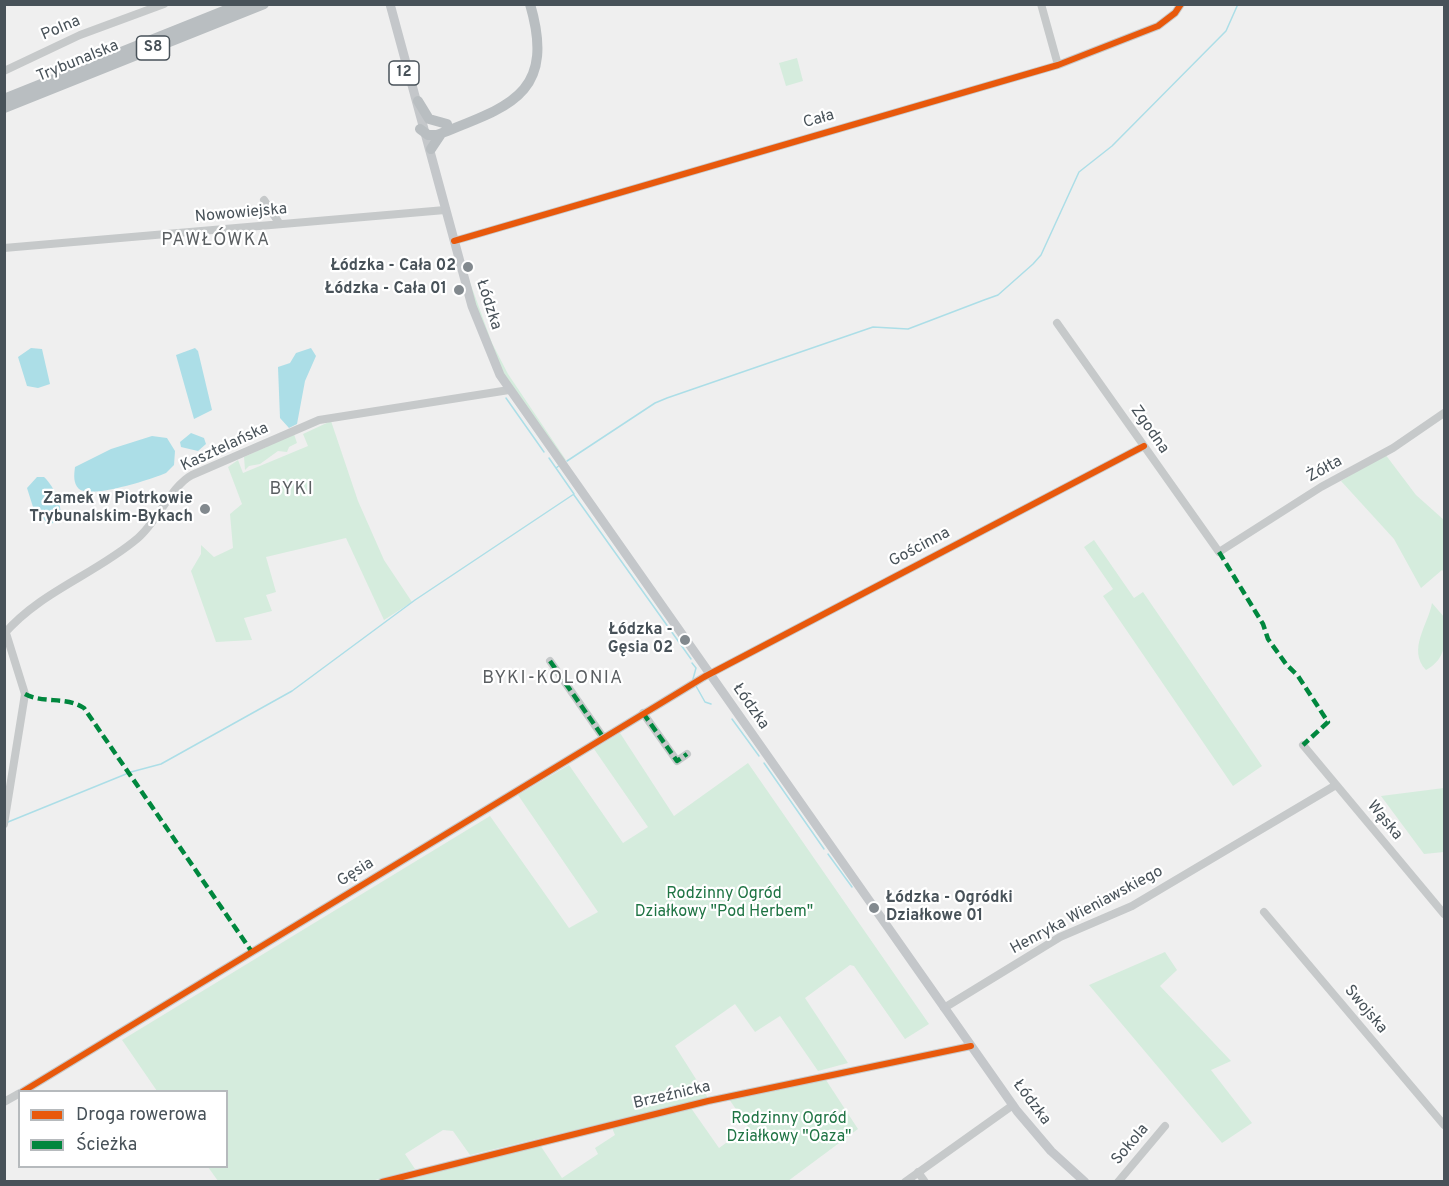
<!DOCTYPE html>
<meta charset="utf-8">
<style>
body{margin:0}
#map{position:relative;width:1449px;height:1186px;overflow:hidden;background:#efefef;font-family:Overpass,sans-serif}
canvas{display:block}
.frame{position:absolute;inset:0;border:6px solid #485259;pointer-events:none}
.legend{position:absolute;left:18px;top:1090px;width:210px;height:78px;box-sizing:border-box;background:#fff;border:2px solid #b6babd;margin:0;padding:8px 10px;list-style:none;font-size:18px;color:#485259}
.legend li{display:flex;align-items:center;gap:12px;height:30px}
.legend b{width:30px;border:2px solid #b6babd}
</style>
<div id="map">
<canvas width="1449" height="1186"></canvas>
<div class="frame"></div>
<ul class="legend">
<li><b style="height:8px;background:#e8590c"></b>Droga rowerowa</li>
<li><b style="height:8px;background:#00873e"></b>Ścieżka</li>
</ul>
</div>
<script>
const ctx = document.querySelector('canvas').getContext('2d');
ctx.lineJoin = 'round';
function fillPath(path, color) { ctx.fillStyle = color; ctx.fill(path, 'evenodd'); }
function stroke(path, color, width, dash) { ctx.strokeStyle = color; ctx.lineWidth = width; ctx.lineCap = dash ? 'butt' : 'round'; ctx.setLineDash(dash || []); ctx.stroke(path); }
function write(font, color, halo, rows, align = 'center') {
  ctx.font = font + ' Overpass,sans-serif'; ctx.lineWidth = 4.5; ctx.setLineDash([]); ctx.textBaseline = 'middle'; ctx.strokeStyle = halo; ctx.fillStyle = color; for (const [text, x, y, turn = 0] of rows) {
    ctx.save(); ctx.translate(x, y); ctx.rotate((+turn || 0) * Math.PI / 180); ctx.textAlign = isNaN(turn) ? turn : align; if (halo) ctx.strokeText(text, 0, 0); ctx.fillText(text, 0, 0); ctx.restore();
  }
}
fillPath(new Path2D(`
 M 797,58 L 803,81 L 786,86 L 779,63 Z
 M 468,277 L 492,343 L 508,374 L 566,460 L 563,461 L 504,376 L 476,309 Z
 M 331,421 L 358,501 L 384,560 L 412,602 L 384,620 L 346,538 L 266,557 L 276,592 L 266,595 L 272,611 L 244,618 L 252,640 L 216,642 L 191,571 L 201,554 L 201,545 L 214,557 L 233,548 L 230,514 L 242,504 L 228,467 L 238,460 L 243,473 L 308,446 L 303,434 Z
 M 294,434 L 297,443 L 289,447 L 287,452 L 278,451 L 260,464 L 249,466 L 245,470 L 244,457 Z
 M 1385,454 L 1416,495 L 1444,520 L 1444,572 L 1442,570 L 1421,588 L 1394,539 L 1341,481 Z
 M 1094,540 L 1134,598 L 1143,592 L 1262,766 L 1233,786 L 1103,596 L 1113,589 L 1084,547 Z
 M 1432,603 L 1444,617 C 1445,640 1448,658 1426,670 C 1407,650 1428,625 1432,603 Z
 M 620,733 L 674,816 L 748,763 L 929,1024 L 905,1039 L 854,966 L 850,965 L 805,998 L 848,1063 L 818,1071 L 780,1016 L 755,1032 L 735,1004 L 675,1046 L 708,1098 L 470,1155 L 453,1131 L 443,1130 L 405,1154 L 415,1169 L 368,1182 L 218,1181 L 208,1167 L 226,1166 L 226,1092 L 157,1091 L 122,1040 L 490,816 L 569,928 L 598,912 L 518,795 L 569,765 L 623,843 L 648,827 L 594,749 Z
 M 1444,788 L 1444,852 L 1424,854 L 1381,796 Z
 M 1165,952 L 1177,970 L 1160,986 L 1231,1061 L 1211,1070 L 1252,1123 L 1222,1143 L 1089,985 Z
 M 826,1080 L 858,1129 L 788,1181 L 400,1182 L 540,1145 L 562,1178 L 598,1154 L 595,1148 L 615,1135 L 612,1128 L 691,1108 L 719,1148 L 748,1127 L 729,1099 Z`), '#d5ecdd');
fillPath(new Path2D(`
 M 31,348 L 42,349 L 50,384 L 38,388 L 27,386 L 18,357 Z
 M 195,348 L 198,351 L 212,410 L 194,419 L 176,355 Z
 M 311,348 L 316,356 L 305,381 L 297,424 L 289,428 L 280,418 L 278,367 L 290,363 L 296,353 Z
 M 191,433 L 204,438 L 206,444 L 198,451 L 181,447 L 180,442 Z
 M 152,436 L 167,438 L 175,451 L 174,465 L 166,473 C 152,479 91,499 79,489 C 73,483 74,475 75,467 L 111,449 Z
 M 37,477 L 44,477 C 54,486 65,509 59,522 L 48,524 L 33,507 L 27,488 Z`), '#acdee7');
stroke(new Path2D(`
 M 506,398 L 544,452
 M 567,461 L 655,403 L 667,398 L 873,327 L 908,329 L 984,300 L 998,295 L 1033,264 L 1041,255 L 1079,172 L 1112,146 L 1226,31 L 1238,4
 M 556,468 L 560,465
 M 574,495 L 691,659
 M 692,663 L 696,668 L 693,679
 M 696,686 L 705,702 L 711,704
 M 732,719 L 759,756
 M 764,763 L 824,849
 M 8,822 L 131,772 L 161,764 L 292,691 L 415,600 L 574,494 L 549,458
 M 828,854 L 852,887`), '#acdee7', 1.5);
stroke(new Path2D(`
 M 1041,4 L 1058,65
 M 4,71 L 80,35 L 164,4
 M 264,200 L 279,223
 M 454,241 L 1058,65 L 1158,26 L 1175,13 L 1181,4
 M 4,248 L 445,210
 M 1057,323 L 1219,552 L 1321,487 L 1393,448 L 1444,413
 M 4,634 C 41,591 96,574 138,538 C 158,521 171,486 192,475 L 319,420 L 509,390
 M 550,661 L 603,737
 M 643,713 L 677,761 L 687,754
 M 1303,745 L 1444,914
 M 4,824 L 25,694 L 5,630
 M 1264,912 L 1444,1125
 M 944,1008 L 1060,937 L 1132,906 L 1336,785
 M 22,1092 L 704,677 L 1144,446
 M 4,1102 L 20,1093
 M 918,1172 L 925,1182
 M 382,1182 L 708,1101 L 971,1046
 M 905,1182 L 1013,1105
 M 1118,1182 L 1165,1126`), '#c6c9ca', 8);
stroke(new Path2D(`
 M 390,4 L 472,306 L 500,375 L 1017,1111 L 1051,1151 L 1085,1182`), '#c4c7ca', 9);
stroke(new Path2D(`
 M 4,99 L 241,4
 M 418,101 L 429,119 L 447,124
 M 4,108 L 264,4
 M 420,129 L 428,135 L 437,135 C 507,107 557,96 530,4
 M 431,149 L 441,134`), '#b9bec1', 10);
stroke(new Path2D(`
 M 1219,552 L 1263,624 L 1268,639 L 1286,664 L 1298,676 L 1328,722 L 1303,745
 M 550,661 L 603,737
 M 25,694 C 44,704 66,696 84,708 L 252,952
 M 643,713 L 677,761 L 687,754`), '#00873e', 4.5, [9, 4.5]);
stroke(new Path2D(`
 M 454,241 L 1058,65 L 1158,26 L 1175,13 L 1181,4
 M 22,1092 L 704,677 L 1144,446
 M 382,1182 L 708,1101 L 971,1046`), '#e8590c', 6);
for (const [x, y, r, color] of [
 [468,267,6,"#82898e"],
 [459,290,6,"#82898e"],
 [205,509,6,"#82898e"],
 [685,640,6,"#82898e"],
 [874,908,6,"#82898e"]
]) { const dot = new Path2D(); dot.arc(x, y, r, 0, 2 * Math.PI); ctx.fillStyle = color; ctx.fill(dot); stroke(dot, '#fff', 2); }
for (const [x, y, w] of [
 [153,48,33],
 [404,73,30]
]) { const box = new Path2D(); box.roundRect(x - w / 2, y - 12, w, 24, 4.5); ctx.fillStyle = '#fff'; ctx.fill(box); stroke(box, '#485259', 1.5); }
write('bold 15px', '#485259', null, [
 ["S8",153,48],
 ["12",404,73]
]);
write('16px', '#485259', '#fff', [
 ["Polna",61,29,-23],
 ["Trybunalska",78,62,-22],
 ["Cała",819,120,-16],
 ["Nowowiejska",241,214,-5],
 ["Łódzka",488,305,72],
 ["Zgodna",1149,430,55],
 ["Kasztelańska",225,448,-25],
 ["Żółta",1325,470,-29],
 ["Gościnna",920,548,-28],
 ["Łódzka",750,707,55],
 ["Wąska",1384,821,50],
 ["Gęsia",356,873,-32],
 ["Henryka Wieniawskiego",1087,911,-28],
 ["Swojska",1365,1010,50],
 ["Brzeźnicka",672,1096,-13],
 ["Łódzka",1031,1103,53],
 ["Sokola",1131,1145,-50]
]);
write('bold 16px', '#485259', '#fff', [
 ["Łódzka - Cała 02",456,267],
 ["Łódzka - Cała 01",447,290],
 ["Zamek w Piotrkowie",193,500],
 ["Trybunalskim-Bykach",193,518],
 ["Łódzka -",673,631],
 ["Gęsia 02",673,649],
 ["Łódzka - Ogródki",886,899,"left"],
 ["Działkowe 01",886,917,"left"]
], 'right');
write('16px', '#1f7444', '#fff', [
 ["Rodzinny Ogród",724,895],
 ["Działkowy \"Pod Herbem\"",724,913],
 ["Rodzinny Ogród",789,1120],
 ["Działkowy \"Oaza\"",789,1138]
]);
ctx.letterSpacing = '1.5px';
write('18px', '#5b5f62', '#fff', [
 ["PAWŁÓWKA",216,241],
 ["BYKI",292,490],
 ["BYKI-KOLONIA",553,679]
]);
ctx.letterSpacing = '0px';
</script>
